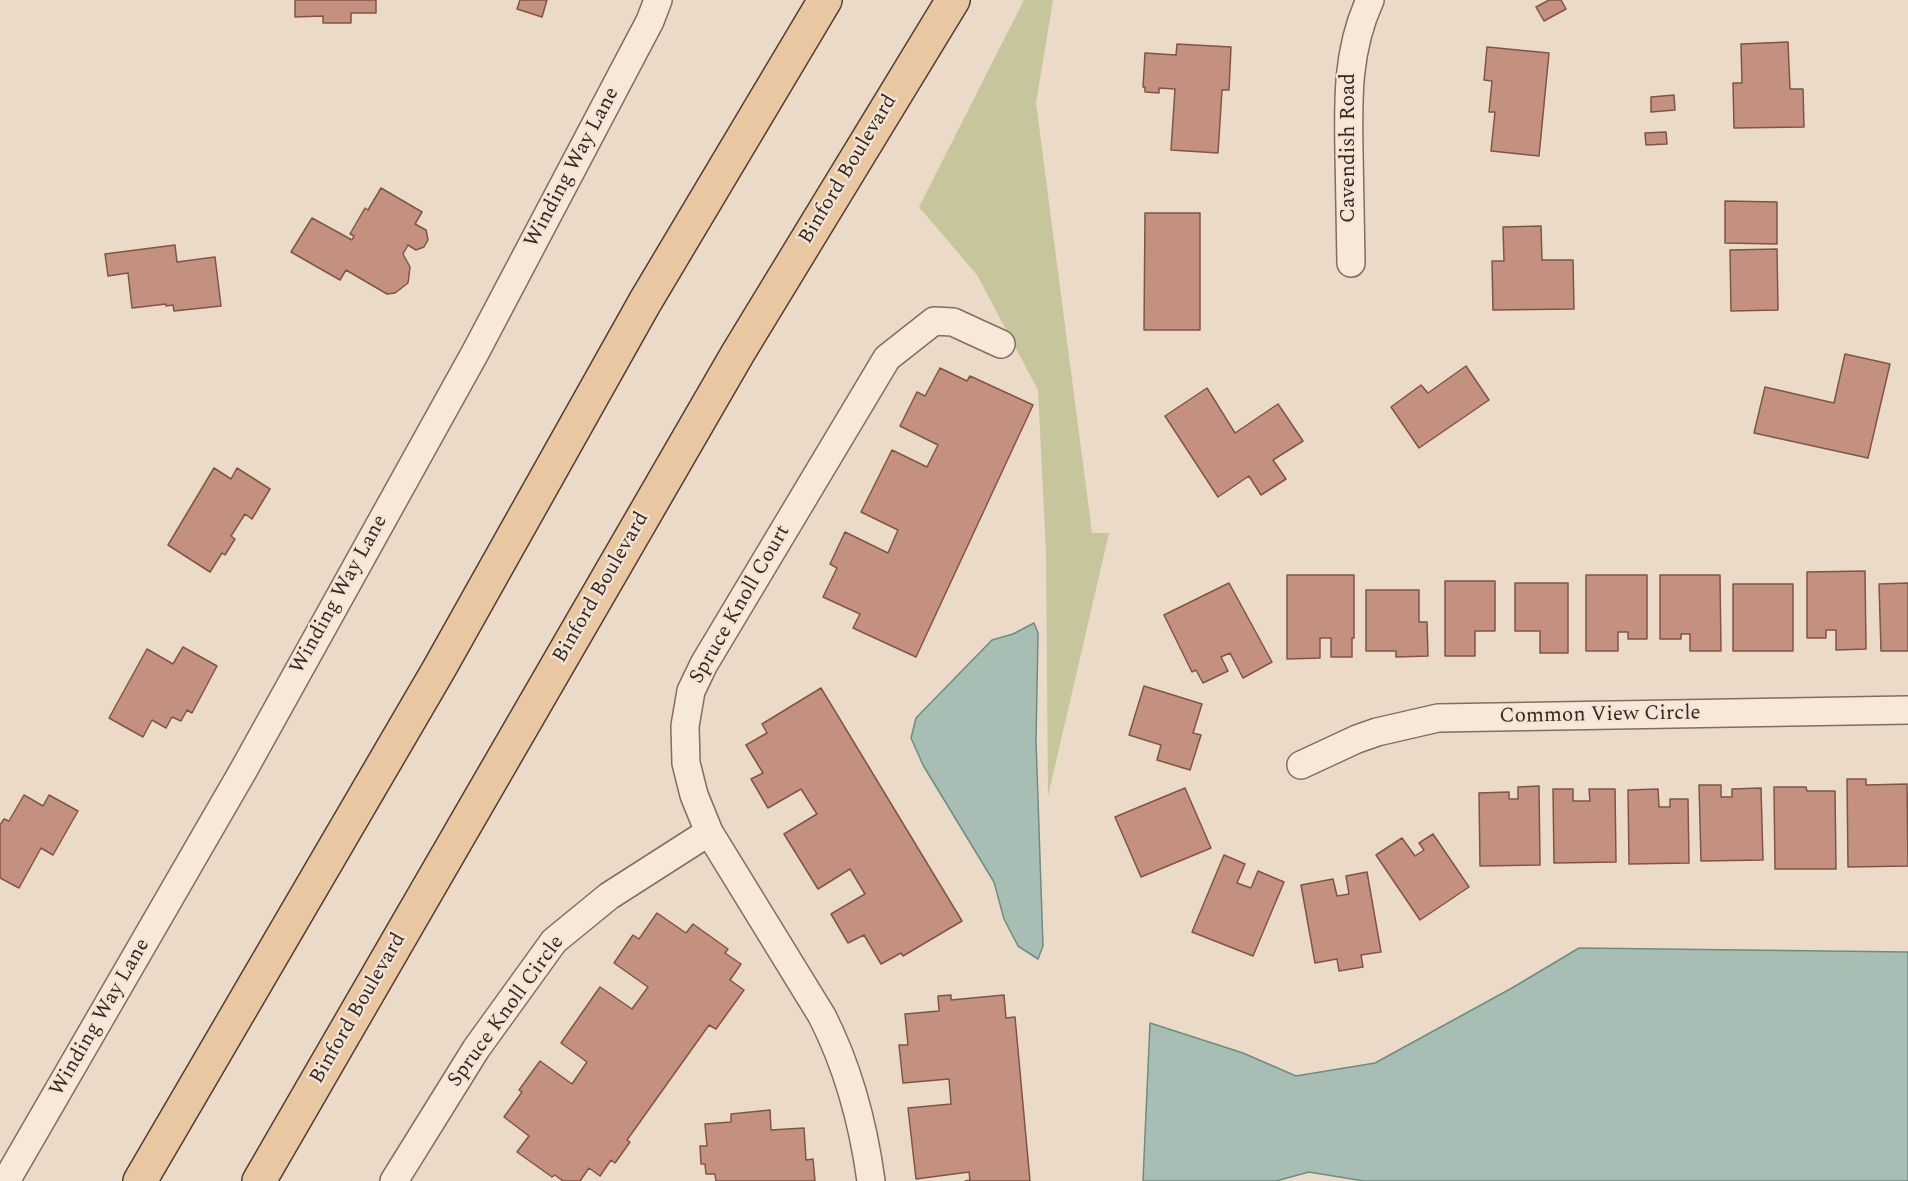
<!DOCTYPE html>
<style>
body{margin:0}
canvas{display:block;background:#eadac7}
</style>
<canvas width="1908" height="1181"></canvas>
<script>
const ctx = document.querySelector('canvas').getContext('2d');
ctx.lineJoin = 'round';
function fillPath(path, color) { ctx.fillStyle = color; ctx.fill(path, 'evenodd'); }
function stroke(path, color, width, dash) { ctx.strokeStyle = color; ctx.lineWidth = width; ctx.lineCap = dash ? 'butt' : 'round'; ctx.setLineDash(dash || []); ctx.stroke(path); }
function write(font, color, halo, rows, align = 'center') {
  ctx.font = font + ' Spectral,serif'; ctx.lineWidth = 4.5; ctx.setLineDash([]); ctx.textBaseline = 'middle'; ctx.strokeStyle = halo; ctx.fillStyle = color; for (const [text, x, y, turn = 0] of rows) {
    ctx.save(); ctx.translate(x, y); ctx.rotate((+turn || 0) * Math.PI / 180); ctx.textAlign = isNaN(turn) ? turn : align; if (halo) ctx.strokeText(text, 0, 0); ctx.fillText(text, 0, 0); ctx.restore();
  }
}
fillPath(new Path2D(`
 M 1024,0 L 1053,0 L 1036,103 L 1092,533 L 1109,533 L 1048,796 L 1046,552 L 1038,390 L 977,275 L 919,207 Z`), '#c7c59c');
const water = new Path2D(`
 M 1034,623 L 1038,633 L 1036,741 L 1043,946 L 1038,959 L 1018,946 L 1004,919 L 994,882 L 923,765 L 911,738 L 916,718 L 992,640 L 1013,634 Z
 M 1579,948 L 1908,952 L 1908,1181 L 1364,1181 L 1309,1172 L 1276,1181 L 1143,1181 L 1150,1023 L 1243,1053 L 1296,1076 L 1375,1063 L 1512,988 Z`);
fillPath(water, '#a8beb4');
stroke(water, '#6f8c80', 1.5);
const building = new Path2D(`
 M 295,0 L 376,0 L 376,13 L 351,13 L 351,23 L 323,23 L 323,16 L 295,17 Z
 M 520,0 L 547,0 L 542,17 L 517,9 Z
 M 1549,0 L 1561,0 L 1566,9 L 1544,21 L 1536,7 Z
 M 1788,42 L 1790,89 L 1803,89 L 1804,127 L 1734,128 L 1733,83 L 1742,83 L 1741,44 Z
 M 1177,44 L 1231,47 L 1229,90 L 1222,90 L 1218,153 L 1171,150 L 1175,89 L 1159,88 L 1159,93 L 1145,92 L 1145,87 L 1143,87 L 1145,53 L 1176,55 Z
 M 1487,47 L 1549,53 L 1539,156 L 1491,151 L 1495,112 L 1489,112 L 1492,81 L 1484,80 Z
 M 1674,95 L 1675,110 L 1651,112 L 1651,97 Z
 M 1666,132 L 1667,144 L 1646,145 L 1645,133 Z
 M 381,188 L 422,212 L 415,224 L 426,230 L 428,240 L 424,247 L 416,250 L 408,245 L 403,254 L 410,267 L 408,283 L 395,293 L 387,294 L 346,270 L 340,280 L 291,252 L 312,218 L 352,240 L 354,236 L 350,234 L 365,208 L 368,210 Z
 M 1725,201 L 1777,202 L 1777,244 L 1725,243 Z
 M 1145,213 L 1200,213 L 1200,330 L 1144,330 Z
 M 1541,226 L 1542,260 L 1573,260 L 1574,309 L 1493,310 L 1492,261 L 1504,261 L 1503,227 Z
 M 175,245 L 177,262 L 215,257 L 221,306 L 174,311 L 173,305 L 166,306 L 166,304 L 132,308 L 128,273 L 108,276 L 105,254 Z
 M 1777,249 L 1778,310 L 1731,311 L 1730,250 Z
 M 1845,354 L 1890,364 L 1868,458 L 1754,433 L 1765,387 L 1834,403 Z
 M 1466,366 L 1489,400 L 1419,448 L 1391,407 L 1421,385 L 1428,393 Z
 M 940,368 L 967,381 L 970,376 L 1033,405 L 916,657 L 853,628 L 860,614 L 823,597 L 837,568 L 830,564 L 845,532 L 888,553 L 898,530 L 861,512 L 892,450 L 927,467 L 938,445 L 900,426 L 917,392 L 925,396 Z
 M 1207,388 L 1235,433 L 1278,404 L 1303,441 L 1273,460 L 1286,479 L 1261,495 L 1249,476 L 1218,497 L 1165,416 Z
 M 214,468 L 231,479 L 237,468 L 270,489 L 252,519 L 245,514 L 231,536 L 235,539 L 225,555 L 222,553 L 210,572 L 168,545 Z
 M 1865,571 L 1866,649 L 1836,650 L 1836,630 L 1826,630 L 1826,638 L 1807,638 L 1807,572 Z
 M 1287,575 L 1354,575 L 1354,638 L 1352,638 L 1352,657 L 1331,657 L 1331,638 L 1320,638 L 1320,658 L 1287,659 Z
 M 1586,575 L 1647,575 L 1647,639 L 1628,639 L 1628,632 L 1618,632 L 1618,651 L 1586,651 Z
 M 1660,575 L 1720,575 L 1721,651 L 1690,651 L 1690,634 L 1681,634 L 1681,639 L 1660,639 Z
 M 1445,581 L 1495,581 L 1495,631 L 1475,631 L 1475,656 L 1445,656 Z
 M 1229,583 L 1272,662 L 1243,678 L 1230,653 L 1221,657 L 1228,671 L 1203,683 L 1196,670 L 1192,672 L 1164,615 Z
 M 1515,583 L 1568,583 L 1568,653 L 1540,653 L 1540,631 L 1515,631 Z
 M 1908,583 L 1908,651 L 1881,651 L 1879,584 Z
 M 1733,584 L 1793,584 L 1793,651 L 1733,651 Z
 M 1366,590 L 1419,590 L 1419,622 L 1427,622 L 1428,656 L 1396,657 L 1396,651 L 1366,651 Z
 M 183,647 L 217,666 L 192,713 L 187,710 L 181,721 L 172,717 L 166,728 L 152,720 L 143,737 L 109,718 L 147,649 L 173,664 Z
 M 1144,686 L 1202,704 L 1193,733 L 1201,735 L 1190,770 L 1157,760 L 1161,745 L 1129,735 Z
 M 821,688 L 962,921 L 903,956 L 901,953 L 881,964 L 864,935 L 848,943 L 831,914 L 865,894 L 850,869 L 818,889 L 784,834 L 817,814 L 801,789 L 768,808 L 751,779 L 763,773 L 746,745 L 767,733 L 762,724 Z
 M 1847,779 L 1866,779 L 1866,785 L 1907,784 L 1908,866 L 1848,867 Z
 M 1699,785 L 1721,785 L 1721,797 L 1732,797 L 1732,789 L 1761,788 L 1763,860 L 1701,861 Z
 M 1539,786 L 1540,865 L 1480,866 L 1479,793 L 1509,792 L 1509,799 L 1518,799 L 1518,787 Z
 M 1774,787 L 1806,787 L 1807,791 L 1835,791 L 1836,869 L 1775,869 Z
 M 1185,788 L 1211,848 L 1141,877 L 1115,817 Z
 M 1553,789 L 1573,789 L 1573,801 L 1590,801 L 1589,789 L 1615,789 L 1616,862 L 1554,863 Z
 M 1658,789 L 1659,807 L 1670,807 L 1670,799 L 1688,799 L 1689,863 L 1629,864 L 1628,790 Z
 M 24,795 L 43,806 L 49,795 L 78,811 L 53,855 L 41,848 L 19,888 L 0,878 L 0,825 L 4,819 L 9,821 Z
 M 1433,834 L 1469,887 L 1420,920 L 1376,855 L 1402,838 L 1415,856 L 1424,850 L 1419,843 Z
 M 1224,855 L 1245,864 L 1237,883 L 1251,888 L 1258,871 L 1284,882 L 1253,956 L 1192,932 Z
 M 1367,872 L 1381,952 L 1361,955 L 1363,967 L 1339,971 L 1337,959 L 1315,963 L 1301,885 L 1333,879 L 1337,896 L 1349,894 L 1346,876 Z
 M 657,913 L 686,933 L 693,924 L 728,949 L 725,953 L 741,964 L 730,980 L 744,990 L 716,1029 L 709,1025 L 627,1140 L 630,1142 L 615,1163 L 611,1160 L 600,1176 L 589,1168 L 580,1181 L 563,1181 L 555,1175 L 552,1177 L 517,1152 L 529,1136 L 504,1117 L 522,1092 L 519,1090 L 540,1061 L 572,1084 L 587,1062 L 561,1043 L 600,987 L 632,1009 L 648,987 L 614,963 L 633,935 L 639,939 Z
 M 951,995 L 951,1000 L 1004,995 L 1006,1018 L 1015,1017 L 1030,1181 L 965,1181 L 970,1180 L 969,1172 L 916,1179 L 908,1108 L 951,1104 L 949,1079 L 903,1083 L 899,1045 L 908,1045 L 905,1014 L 939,1011 L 938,996 Z
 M 770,1110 L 771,1130 L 804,1128 L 806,1160 L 813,1159 L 815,1181 L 716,1181 L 715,1174 L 706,1174 L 705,1164 L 701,1164 L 700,1146 L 707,1146 L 705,1124 L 731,1122 L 731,1114 Z`);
fillPath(building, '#c49181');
stroke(building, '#815446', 1.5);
const street = new Path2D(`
 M 1351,263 C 1350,226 1350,189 1349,153 C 1348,99 1347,50 1370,0
 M 1301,765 L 1357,739 L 1377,732 L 1438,718 L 1908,710
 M 6,1181 L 243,771 L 475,353 L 650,21 L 658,0
 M 394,1181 L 476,1049 L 554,941 L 609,896 L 709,832
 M 871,1181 C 863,1122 849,1069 822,1016 L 709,832 L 694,795 L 686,763 L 685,726 L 691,691 L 704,664 L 887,358 L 934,321 L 953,322 L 1001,344`);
const primary = new Path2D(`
 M 140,1181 L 439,669 L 645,302 L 825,0
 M 259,1181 L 738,353 L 953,0`);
stroke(street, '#846c5e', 30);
stroke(primary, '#523c32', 36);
stroke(street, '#f6e9da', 27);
stroke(primary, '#e9c7a3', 33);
write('21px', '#362720', '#f2e5d6', [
 ["Cavendish Road",1350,148,-90],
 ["Winding Way Lane",573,168,-62],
 ["Binford Boulevard",849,170,-59],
 ["Binford Boulevard",602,588,-60],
 ["Winding Way Lane",340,595,-61],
 ["Spruce Knoll Court",741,605,-60],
 ["Common View Circle",1600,716,-1],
 ["Binford Boulevard",359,1009,-60],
 ["Spruce Knoll Circle",507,1012,-54],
 ["Winding Way Lane",101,1018,-60]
]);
</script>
